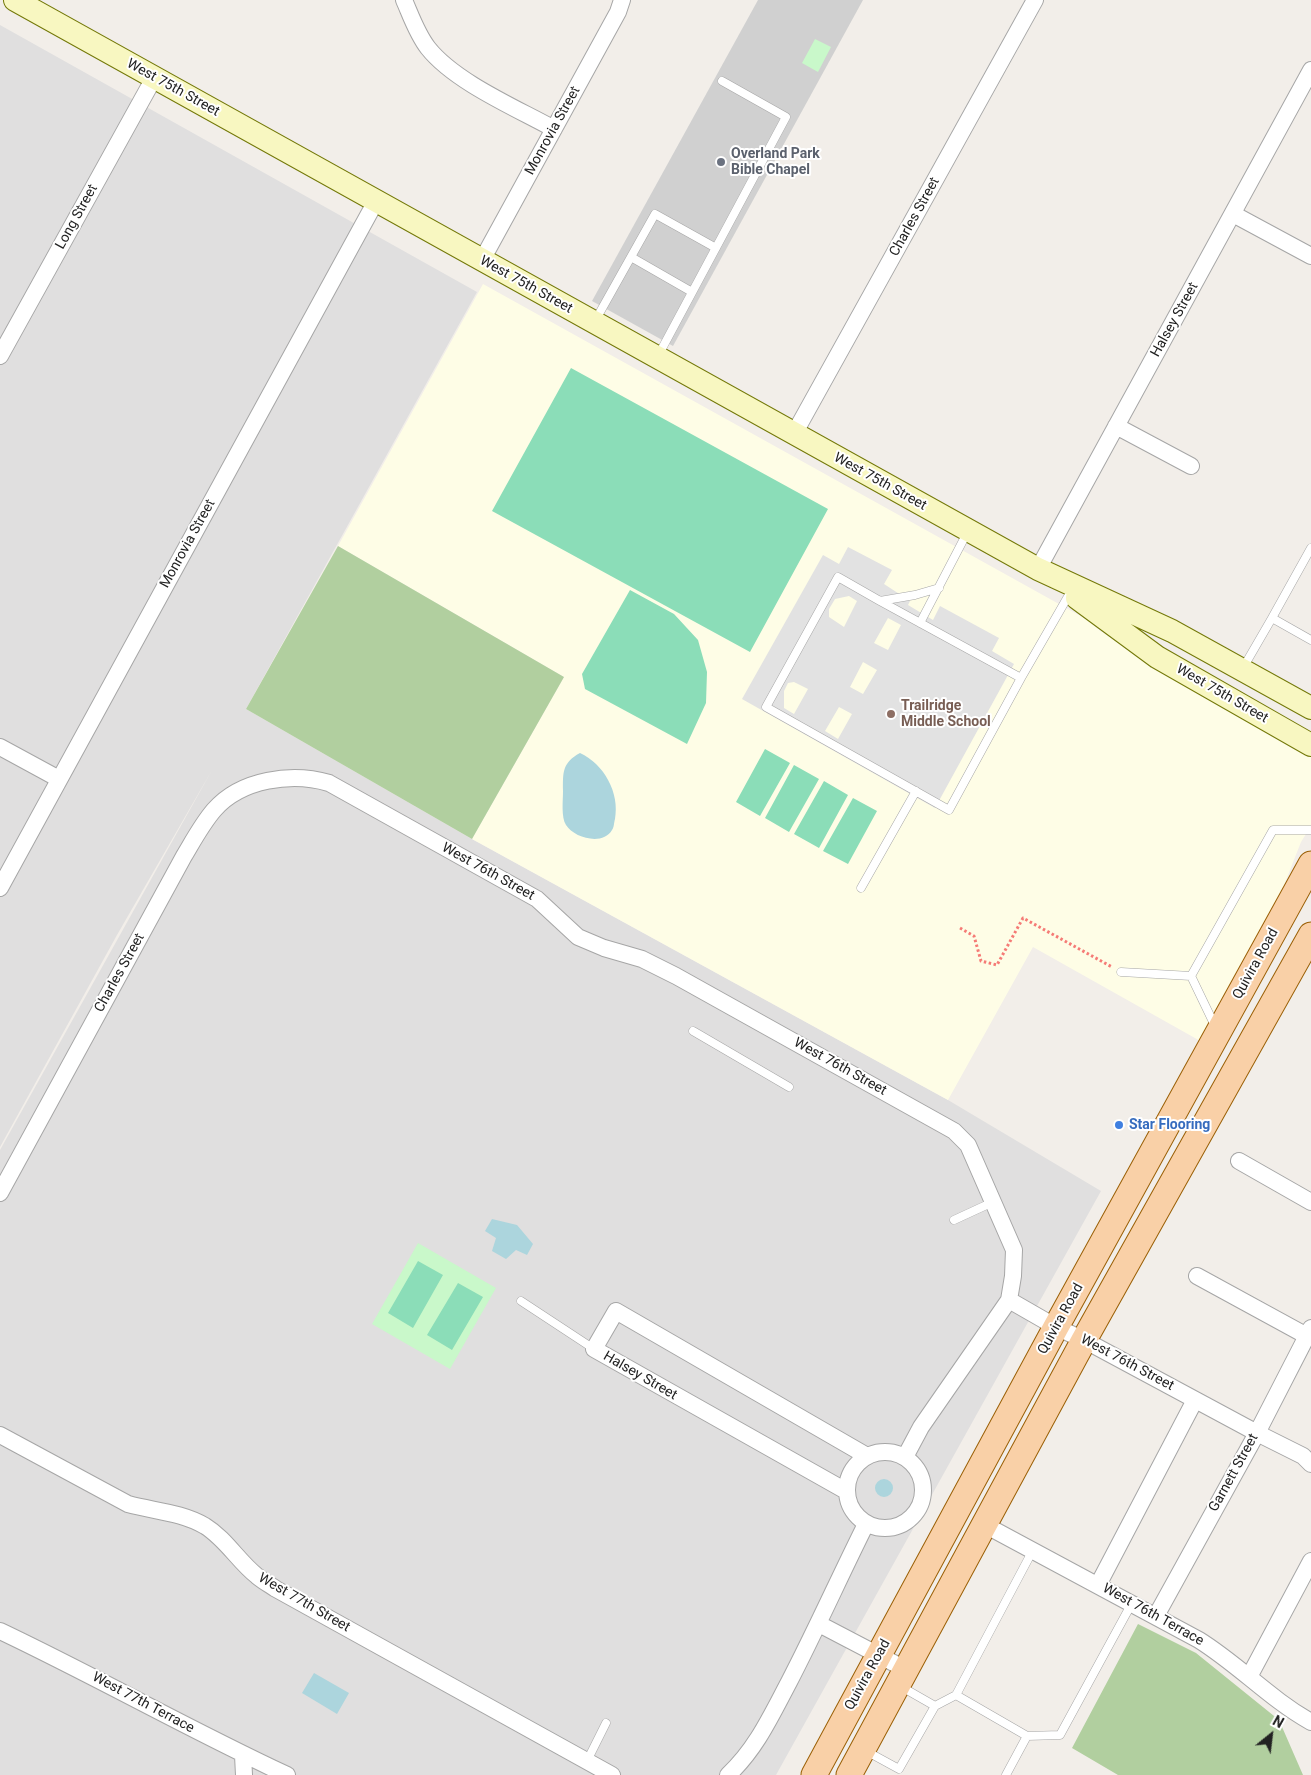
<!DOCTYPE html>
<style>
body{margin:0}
#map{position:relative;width:1311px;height:1775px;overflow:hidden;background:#f2eee9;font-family:Roboto,sans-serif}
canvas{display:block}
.north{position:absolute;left:1246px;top:1710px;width:50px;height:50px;-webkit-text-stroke:4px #fff;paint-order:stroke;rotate:29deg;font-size:14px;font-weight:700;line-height:20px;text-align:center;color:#222}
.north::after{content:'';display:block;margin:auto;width:18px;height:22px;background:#222;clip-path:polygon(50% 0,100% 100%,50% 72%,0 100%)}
</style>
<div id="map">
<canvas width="1311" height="1775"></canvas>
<div class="north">N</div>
</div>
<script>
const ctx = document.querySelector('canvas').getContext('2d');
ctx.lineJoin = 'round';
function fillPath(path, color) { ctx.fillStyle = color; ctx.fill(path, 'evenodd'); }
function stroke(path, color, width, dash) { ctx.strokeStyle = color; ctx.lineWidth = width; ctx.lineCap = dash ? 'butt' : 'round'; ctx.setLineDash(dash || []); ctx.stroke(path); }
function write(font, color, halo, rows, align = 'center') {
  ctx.font = font + ' Roboto,sans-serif'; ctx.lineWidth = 4; ctx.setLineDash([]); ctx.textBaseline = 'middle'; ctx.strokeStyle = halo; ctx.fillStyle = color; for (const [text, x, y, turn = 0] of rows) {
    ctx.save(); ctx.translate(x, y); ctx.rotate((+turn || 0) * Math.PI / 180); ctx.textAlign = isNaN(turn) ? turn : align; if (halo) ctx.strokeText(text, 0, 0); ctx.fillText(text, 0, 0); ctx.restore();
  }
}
fillPath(new Path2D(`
 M 0,25 L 477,292 L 246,709 L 472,839 L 948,1100 L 1101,1191 L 776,1775 L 0,1775 L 0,1150 L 212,770 L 117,935 L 0,1147 Z`), '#e0dfdf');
fillPath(new Path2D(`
 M 483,284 L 1086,619 L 1099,630 L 1154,667 L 1311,754 L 1311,826 L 1301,842 L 1275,908 L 1202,1042 L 1033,947 L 948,1100 L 472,839 L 564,677 L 338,546 Z`), '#fefde6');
fillPath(new Path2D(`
 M 758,0 L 863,0 L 673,346 L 592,301 Z`), '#d0d0d0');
fillPath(new Path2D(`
 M 338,546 L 564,677 L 472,839 L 246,709 Z
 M 1138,1624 L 1196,1653 L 1279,1720 L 1303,1775 L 1118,1775 L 1072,1748 Z`), '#b1cf9f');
fillPath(new Path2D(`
 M 815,39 L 831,47 L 818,72 L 802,63 Z
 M 418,1243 L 496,1288 L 450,1369 L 372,1324 Z`), '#c9f8ca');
fillPath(new Path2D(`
 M 571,368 L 828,509 L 750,652 L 492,511 Z
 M 630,590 L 674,614 L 698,640 L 707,672 L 706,703 L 687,744 L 585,689 L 582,674 Z
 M 765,749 L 790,763 L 760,816 L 736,802 Z
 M 794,765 L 819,779 L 789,832 L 765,818 Z
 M 824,781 L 848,795 L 819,848 L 794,834 Z
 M 853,798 L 877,811 L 848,864 L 823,851 Z
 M 418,1261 L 443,1275 L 413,1328 L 388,1313 Z
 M 458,1283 L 483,1297 L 452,1350 L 427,1335 Z`), '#8bddb8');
fillPath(new Path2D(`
 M 848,547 L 892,570 L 884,584 L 910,601 L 908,605 L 933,620 L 940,606 L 999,638 L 992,651 L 1014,664 L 935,808 L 742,699 L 823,555 L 839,564 ZM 849,596 L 857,601 L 844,627 L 829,617 L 829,609 L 835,599 ZM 888,618 L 901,625 L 888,650 L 874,643 ZM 863,662 L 877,670 L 863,694 L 850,687 ZM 794,682 L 808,689 L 794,714 L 784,708 L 784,691 L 788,683 ZM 839,707 L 852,714 L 838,739 L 825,731 Z`), '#e2e2e2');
fillPath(new Path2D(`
 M 580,753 C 604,764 620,793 615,819 C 614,822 614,828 612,830 C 603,846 574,838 566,825 C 561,817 563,801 563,791 C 563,772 562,763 580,753 Z
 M 492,1219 L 517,1225 L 533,1244 L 527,1255 L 516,1250 L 506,1259 L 492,1251 L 496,1238 L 485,1231 Z
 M875 1488a9 9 0 1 1 18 0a9 9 0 1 1-18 0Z
 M 314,1673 L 349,1693 L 337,1714 L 302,1693 Z`), '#acd5dd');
const lane = new Path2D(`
 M 631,257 L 692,292
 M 595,321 L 655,214 L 716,248
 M 658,356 L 786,117 L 722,81
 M 880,601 L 1021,678 L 949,810 L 766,707 L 838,577 L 880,601 L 915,595 L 939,588
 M 1272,618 L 1311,548
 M 920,623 L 968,531
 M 1243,668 L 1272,618 L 1311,640
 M 1021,678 L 1070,593
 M 861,888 L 916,791
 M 1121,972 L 1191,976
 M 1216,1028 L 1191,976 L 1273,830 L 1311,830
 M 693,1031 L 789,1087
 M 954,1220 L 993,1202
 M 521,1301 L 594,1349
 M 900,1686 L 935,1706
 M 956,1695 L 1027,1736 L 1060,1735 L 1132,1603
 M 866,1751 L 899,1769 L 935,1706 L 956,1695 L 1033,1550
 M 587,1761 L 606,1723
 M 1006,1775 L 1027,1736`);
const street = new Path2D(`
 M 404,0 C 411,16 417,34 428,48 C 455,82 516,108 554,129
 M 1233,214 L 1311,256
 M 482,260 L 618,12 L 622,0
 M 0,356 L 154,78
 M 1116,426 L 1191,466
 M 794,434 L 1035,0
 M 1038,569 L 1311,70
 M 0,747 L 59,779
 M 0,888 L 376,201
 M 1239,1161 L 1311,1202
 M 0,1193 L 184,856 C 193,841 202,824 214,810 C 241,779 292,772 329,783 L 537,899 L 578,937 L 604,948 L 642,959 L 676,976 L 954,1131 L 968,1145 L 1014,1250 L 1013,1276 L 1009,1300 L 921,1427 L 905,1457
 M 1197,1276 L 1307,1336
 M 1009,1300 L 1056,1327 L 1084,1340 L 1257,1433 L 1303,1456 L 1311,1464
 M 0,1435 L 128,1504 C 153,1511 181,1512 205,1526 C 226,1539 238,1561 257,1576 C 263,1581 270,1585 276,1589 L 612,1775
 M847 1490a38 38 0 1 1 76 0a38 38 0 1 1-76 0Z
 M 846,1491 L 594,1349 L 616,1311 L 867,1456
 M 985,1525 L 1199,1640 C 1239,1665 1270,1699 1311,1722
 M 1098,1585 L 1195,1400
 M 1156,1616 L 1257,1433 L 1311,1328
 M 819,1624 L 907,1670
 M 0,1631 C 97,1677 190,1730 287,1775
 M 1249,1677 L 1311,1561
 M 243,1755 L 244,1775
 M 728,1775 C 756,1749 771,1716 789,1682 C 816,1630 840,1576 866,1524`);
const secondary = new Path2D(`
 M 15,0 L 1038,569 L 1172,631 L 1311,708
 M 1077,598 L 1157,657 L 1311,745`);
const primary = new Path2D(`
 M 814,1775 L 1056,1327 L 1311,864
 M 849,1775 L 1084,1340 L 1311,935`);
stroke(lane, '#a6a6a6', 9);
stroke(street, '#a6a6a6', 18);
stroke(secondary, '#747909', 24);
stroke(primary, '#9a5f05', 27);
stroke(new Path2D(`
 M 960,928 L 974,936 L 981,961 L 997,965 L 1023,918 L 1112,967`), '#f57b76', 3, [2.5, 2.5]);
stroke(lane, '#fff', 8);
stroke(street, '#fff', 16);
stroke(secondary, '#f8f7c1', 22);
stroke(primary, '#f9d0a7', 25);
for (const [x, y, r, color] of [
 [721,162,5,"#6b7280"],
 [891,714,5,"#8d6e63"],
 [1119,1125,5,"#3f7fe0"]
]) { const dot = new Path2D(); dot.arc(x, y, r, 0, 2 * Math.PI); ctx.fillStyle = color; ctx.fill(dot); stroke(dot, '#fff', 2); }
write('14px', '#222', '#fff', [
 ["West 75th Street",173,88,29],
 ["Monrovia Street",553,131,-61],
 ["Long Street",77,217,-61],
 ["Charles Street",915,217,-61],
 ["West 75th Street",526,285,29],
 ["Halsey Street",1175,320,-61],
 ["West 75th Street",880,482,29],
 ["Monrovia Street",188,544,-61],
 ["West 75th Street",1222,694,30],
 ["West 76th Street",488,872,29],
 ["Quivira Road",1256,964,-61],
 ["Charles Street",120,973,-61],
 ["West 76th Street",840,1067,29],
 ["Quivira Road",1061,1319,-61],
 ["West 76th Street",1127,1363,28],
 ["Halsey Street",640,1376,30],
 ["Garnett Street",1234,1473,-61],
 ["West 77th Street",304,1603,30],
 ["West 76th Terrace",1153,1615,29],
 ["Quivira Road",868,1675,-61],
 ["West 77th Terrace",143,1703,28]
]);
write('bold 14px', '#5b616d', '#fff', [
 ["Overland Park",731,154],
 ["Bible Chapel",731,170]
], 'left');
write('bold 14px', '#785e54', '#fff', [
 ["Trailridge",901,706],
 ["Middle School",901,722]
], 'left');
write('bold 14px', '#366cbe', '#fff', [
 ["Star Flooring",1129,1125]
], 'left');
</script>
